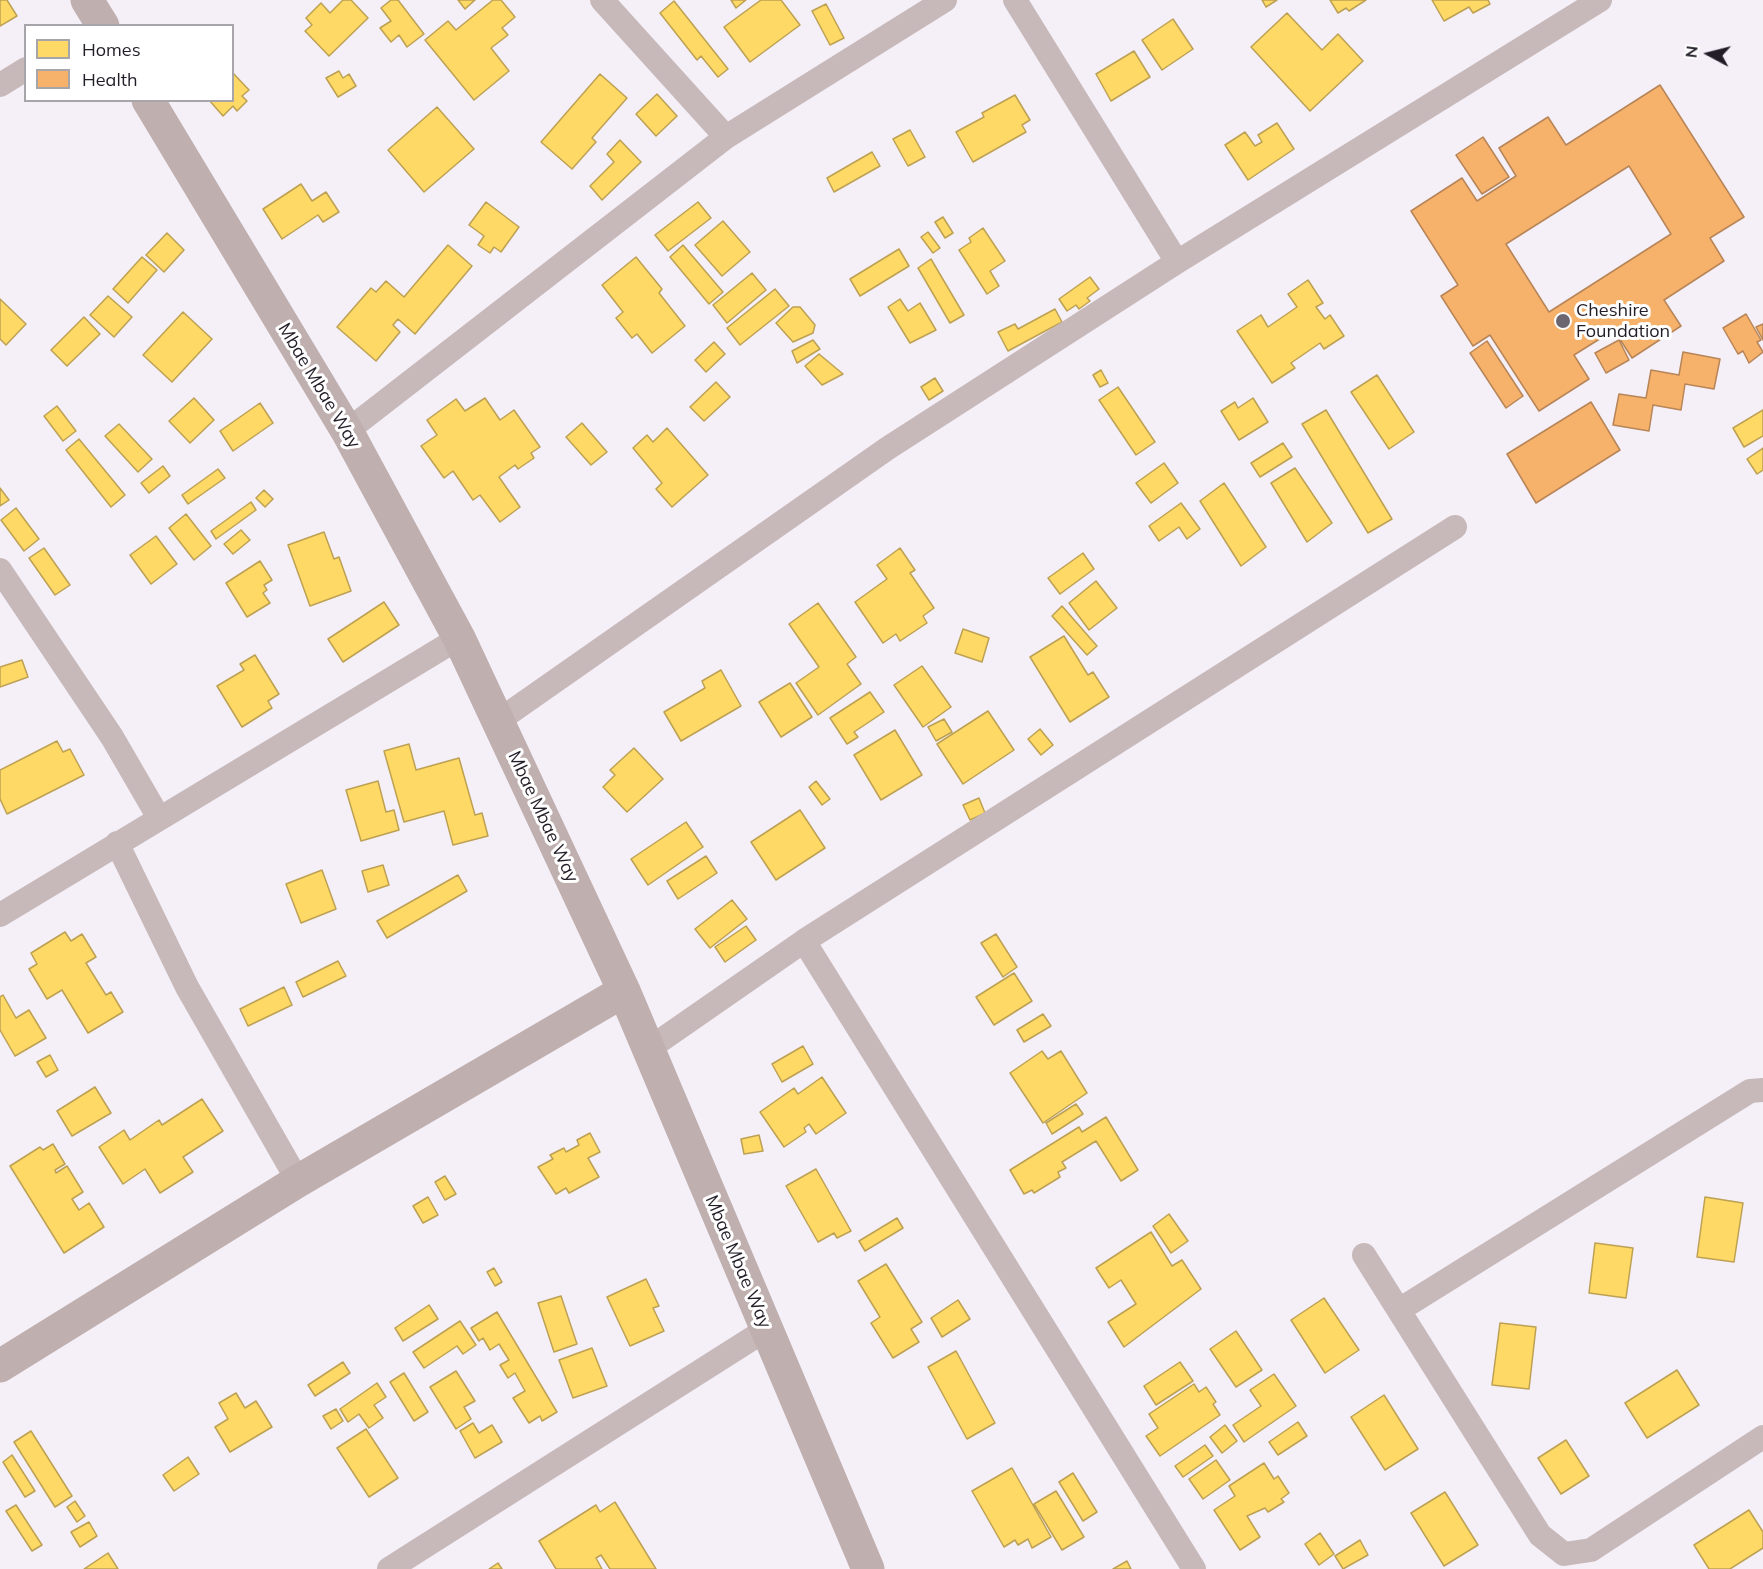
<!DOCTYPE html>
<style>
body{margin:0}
#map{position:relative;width:1763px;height:1569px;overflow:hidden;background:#f5eff8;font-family:Mulish,sans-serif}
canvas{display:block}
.legend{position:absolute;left:24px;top:24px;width:210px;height:78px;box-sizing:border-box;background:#fff;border:2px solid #a7a5a9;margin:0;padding:8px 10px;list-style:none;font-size:18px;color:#231d27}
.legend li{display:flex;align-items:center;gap:12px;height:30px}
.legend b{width:30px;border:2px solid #a7a5a9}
.north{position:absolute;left:1679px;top:24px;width:60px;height:60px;-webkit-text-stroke:4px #fff;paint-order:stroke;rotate:277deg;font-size:16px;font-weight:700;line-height:24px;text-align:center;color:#231d27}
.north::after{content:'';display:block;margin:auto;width:21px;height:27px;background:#231d27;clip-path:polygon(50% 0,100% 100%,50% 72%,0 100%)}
</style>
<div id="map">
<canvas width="1763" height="1569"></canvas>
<ul class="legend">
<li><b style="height:16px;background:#ffd966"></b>Homes</li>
<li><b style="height:16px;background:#f6b26b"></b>Health</li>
</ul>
<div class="north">N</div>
</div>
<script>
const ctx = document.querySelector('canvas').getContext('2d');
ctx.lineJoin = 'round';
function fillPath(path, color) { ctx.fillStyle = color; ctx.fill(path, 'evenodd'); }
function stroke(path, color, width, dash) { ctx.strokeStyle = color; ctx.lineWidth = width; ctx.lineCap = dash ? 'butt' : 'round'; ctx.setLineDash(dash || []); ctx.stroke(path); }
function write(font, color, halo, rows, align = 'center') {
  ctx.font = font + ' Mulish,sans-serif'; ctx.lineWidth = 6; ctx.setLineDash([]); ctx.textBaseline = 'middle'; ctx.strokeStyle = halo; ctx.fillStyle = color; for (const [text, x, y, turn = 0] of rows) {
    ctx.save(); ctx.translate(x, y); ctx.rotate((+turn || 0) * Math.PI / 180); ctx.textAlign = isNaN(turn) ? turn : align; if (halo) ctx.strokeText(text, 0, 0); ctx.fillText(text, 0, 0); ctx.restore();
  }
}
const homes = new Path2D(`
 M 0,0 L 7,0 L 17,16 L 0,26 Z
 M 343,0 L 351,0 L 368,18 L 329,56 L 305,31 L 312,25 L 306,18 L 321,3 L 330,13 Z
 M 391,0 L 398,0 L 424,34 L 407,47 L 399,35 L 391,42 L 380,28 L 391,21 L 381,8 Z
 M 458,0 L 475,0 L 465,9 Z
 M 493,0 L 501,0 L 515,17 L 502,28 L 508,35 L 491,48 L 509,71 L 474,100 L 425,40 L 448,21 L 456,30 Z
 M 731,0 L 746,0 L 736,8 Z
 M 761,0 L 781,0 L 800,25 L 750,62 L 724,27 Z
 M 1262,0 L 1277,0 L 1266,7 Z
 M 1330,0 L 1366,0 L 1349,11 L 1346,8 L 1338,13 Z
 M 1432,0 L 1488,0 L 1490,4 L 1473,13 L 1469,7 L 1444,21 Z
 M 674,1 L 728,69 L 718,77 L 701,56 L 697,60 L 660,13 Z
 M 826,4 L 844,38 L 830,45 L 812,11 Z
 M 1287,13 L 1322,50 L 1338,34 L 1363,61 L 1310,111 L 1251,47 Z
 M 1173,19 L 1193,49 L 1162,70 L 1142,40 Z
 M 1134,51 L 1150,77 L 1111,101 L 1096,74 Z
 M 339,71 L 343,78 L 349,74 L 356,86 L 338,97 L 326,78 Z
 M 232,72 L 249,90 L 242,96 L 247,101 L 237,111 L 233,106 L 223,116 L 209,100 L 232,100 Z
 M 600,74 L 627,98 L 592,138 L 596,142 L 572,169 L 541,142 Z
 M 657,94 L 677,116 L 656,136 L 636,114 Z
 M 1015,95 L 1030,120 L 1022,125 L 1026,132 L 973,162 L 956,132 L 984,117 L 982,113 Z
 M 437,107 L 474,149 L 424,192 L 388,150 Z
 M 1277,123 L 1294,149 L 1248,180 L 1225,145 L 1245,132 L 1255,146 L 1262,142 L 1258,135 Z
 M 910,130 L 925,157 L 908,166 L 893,139 Z
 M 620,140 L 641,162 L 602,200 L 590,186 L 614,162 L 607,154 Z
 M 872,152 L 880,166 L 834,192 L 827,178 Z
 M 301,184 L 312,201 L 326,192 L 339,212 L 323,222 L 318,215 L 282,239 L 263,209 Z
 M 486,202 L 519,227 L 501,252 L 494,247 L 490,253 L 478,245 L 484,236 L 469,225 Z
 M 698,202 L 711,218 L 668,251 L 655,235 Z
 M 943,217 L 953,233 L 945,238 L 935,222 Z
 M 723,221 L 750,252 L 722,276 L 695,245 Z
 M 983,228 L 1005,261 L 990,271 L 999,286 L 987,294 L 959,250 L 971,242 L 969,238 Z
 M 928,232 L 940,248 L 933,253 L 921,237 Z
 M 167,233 L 184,250 L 164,272 L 146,255 Z
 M 448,245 L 472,266 L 415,334 L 398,319 L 393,325 L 400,332 L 376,361 L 337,327 L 371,288 L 376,292 L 386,281 L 404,297 Z
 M 683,245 L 723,292 L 709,304 L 670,257 Z
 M 899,249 L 909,266 L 860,296 L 850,279 Z
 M 142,257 L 157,270 L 128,303 L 113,289 Z
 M 636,257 L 662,289 L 659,293 L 685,326 L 652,353 L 637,334 L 632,338 L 616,318 L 623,312 L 602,285 Z
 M 931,259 L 964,315 L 950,323 L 918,268 Z
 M 752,273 L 766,290 L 727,323 L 713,305 Z
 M 1090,277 L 1099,289 L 1087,298 L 1090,301 L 1079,309 L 1076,305 L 1067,311 L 1059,299 Z
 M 1308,280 L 1323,303 L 1316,307 L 1325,319 L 1330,315 L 1344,336 L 1324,349 L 1320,343 L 1291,363 L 1295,368 L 1272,383 L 1237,331 L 1261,315 L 1268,327 L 1297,307 L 1288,294 Z
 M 775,289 L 789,306 L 740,345 L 727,328 Z
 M 108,296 L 132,317 L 114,337 L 90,315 Z
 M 0,299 L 26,324 L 6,345 L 0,339 Z
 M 900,299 L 908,311 L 920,303 L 936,330 L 910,343 L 888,307 Z
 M 793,307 L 800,307 L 815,325 L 813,333 L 793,342 L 776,323 Z
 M 1055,309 L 1062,322 L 1008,351 L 998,332 L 1015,324 L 1018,329 Z
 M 183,312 L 212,339 L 172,382 L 143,355 Z
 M 84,317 L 100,334 L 67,366 L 51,350 Z
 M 813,340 L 820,349 L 797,363 L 792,351 Z
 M 714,342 L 725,354 L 706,372 L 695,360 Z
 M 819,354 L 843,374 L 822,385 L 805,366 Z
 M 1101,370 L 1108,383 L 1100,387 L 1093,375 Z
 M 1377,375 L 1414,432 L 1389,449 L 1351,392 Z
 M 935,378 L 943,391 L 929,400 L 921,387 Z
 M 716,382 L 730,397 L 704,421 L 690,407 Z
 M 1118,387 L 1155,442 L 1136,455 L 1099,400 Z
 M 194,398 L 214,420 L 190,443 L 169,421 Z
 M 485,398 L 500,420 L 514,410 L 540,447 L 531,453 L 534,458 L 518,469 L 515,465 L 499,477 L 520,507 L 500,522 L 480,495 L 473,500 L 453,471 L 444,478 L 421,446 L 437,435 L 427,420 L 456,399 L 465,411 Z
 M 1253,398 L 1268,422 L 1239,440 L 1221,411 L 1235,402 L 1238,408 Z
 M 260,403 L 273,423 L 233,451 L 220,431 Z
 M 57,406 L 76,431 L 63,441 L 44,416 Z
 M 1326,410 L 1392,519 L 1368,533 L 1302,424 Z
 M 1763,410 L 1763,436 L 1744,447 L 1733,428 Z
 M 582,423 L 607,452 L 591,465 L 566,437 Z
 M 119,424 L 152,459 L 138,472 L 105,436 Z
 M 667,428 L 708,475 L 672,507 L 656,489 L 662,483 L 633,448 L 647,435 L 653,442 Z
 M 79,439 L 125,495 L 111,507 L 66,450 Z
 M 1283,443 L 1292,457 L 1260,477 L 1251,463 Z
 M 1763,448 L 1763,470 L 1757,474 L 1747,459 Z
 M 1164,463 L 1178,483 L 1151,503 L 1136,483 Z
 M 163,466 L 170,476 L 149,493 L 141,483 Z
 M 1295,468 L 1332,523 L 1307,542 L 1271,483 Z
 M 218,469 L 225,478 L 188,504 L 182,495 Z
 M 1224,483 L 1266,547 L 1241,566 L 1200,501 Z
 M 0,488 L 9,500 L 0,506 Z
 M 264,490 L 273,499 L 265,507 L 256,498 Z
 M 251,502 L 256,510 L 216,539 L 211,531 Z
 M 1181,503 L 1200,529 L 1187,539 L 1179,527 L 1159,541 L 1149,526 Z
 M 16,508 L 39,539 L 24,551 L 1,520 Z
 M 186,514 L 211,546 L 194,560 L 169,528 Z
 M 241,530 L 250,540 L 233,554 L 224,544 Z
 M 324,532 L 334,559 L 339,557 L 351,591 L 310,606 L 288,545 Z
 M 156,536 L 177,564 L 151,584 L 130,555 Z
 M 44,548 L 70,585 L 55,595 L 29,558 Z
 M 900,548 L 915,570 L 910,573 L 934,608 L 923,616 L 927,623 L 900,641 L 896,634 L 883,643 L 855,602 L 887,579 L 877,565 Z
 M 1083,553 L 1094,569 L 1060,594 L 1048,578 Z
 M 260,561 L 272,580 L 264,585 L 267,590 L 263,593 L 270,603 L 247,617 L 226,583 Z
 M 1096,581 L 1117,608 L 1089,630 L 1069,603 Z
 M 384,602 L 399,625 L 343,662 L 328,639 Z
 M 818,603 L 856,657 L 847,664 L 861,684 L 818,715 L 796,683 L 819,667 L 789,624 Z
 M 1062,606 L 1097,646 L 1087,655 L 1052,616 Z
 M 963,629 L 989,638 L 982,662 L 955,653 Z
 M 1064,636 L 1088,675 L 1093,672 L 1109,697 L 1070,722 L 1030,657 Z
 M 255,655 L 279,694 L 268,701 L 272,708 L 242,727 L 217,686 L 244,670 L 240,664 Z
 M 22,660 L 28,677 L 0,687 L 0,667 Z
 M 922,666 L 951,707 L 923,727 L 894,685 Z
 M 721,670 L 741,706 L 681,741 L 664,712 L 705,688 L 702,681 Z
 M 790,683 L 812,717 L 781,737 L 759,702 Z
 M 870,692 L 884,712 L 854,732 L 858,737 L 847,744 L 830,718 Z
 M 988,711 L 1014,750 L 963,784 L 937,744 Z
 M 944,719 L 952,732 L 936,741 L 928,727 Z
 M 1040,729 L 1053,745 L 1041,755 L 1028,739 Z
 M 895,730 L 922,775 L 881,800 L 854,755 Z
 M 57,741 L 63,752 L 70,749 L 84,775 L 7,814 L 0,799 L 0,770 Z
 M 409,744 L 416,770 L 459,758 L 475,815 L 482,813 L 488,836 L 453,845 L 444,811 L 404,822 L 384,751 Z
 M 634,748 L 663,779 L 627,812 L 603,787 L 615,775 L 610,770 Z
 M 378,781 L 386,812 L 394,810 L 399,830 L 361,841 L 346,790 Z
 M 816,781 L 830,799 L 822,805 L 809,787 Z
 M 979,798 L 985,813 L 970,820 L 963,805 Z
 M 800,810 L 825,848 L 776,880 L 751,842 Z
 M 686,822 L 703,847 L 648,885 L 631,859 Z
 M 706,856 L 717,873 L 678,899 L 667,881 Z
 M 383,865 L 389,885 L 368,892 L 362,871 Z
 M 322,870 L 336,909 L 301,923 L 286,884 Z
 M 458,875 L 467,891 L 387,938 L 377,921 Z
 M 732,900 L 747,919 L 710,948 L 695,929 Z
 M 746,926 L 756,940 L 725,962 L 715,947 Z
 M 65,932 L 71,941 L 82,934 L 96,957 L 86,963 L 106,995 L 111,992 L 123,1012 L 88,1033 L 62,990 L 47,999 L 29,969 L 37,964 L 31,953 Z
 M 996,934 L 1017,967 L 1003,977 L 981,943 Z
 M 338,961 L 346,976 L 303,997 L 296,982 Z
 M 1014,973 L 1032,1001 L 994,1025 L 976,997 Z
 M 284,987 L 292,1005 L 248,1026 L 240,1009 Z
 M 3,995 L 16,1018 L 29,1010 L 46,1038 L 15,1056 L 0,1030 L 0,997 Z
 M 1043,1014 L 1051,1026 L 1024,1042 L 1017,1030 Z
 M 803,1046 L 813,1064 L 782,1082 L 772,1064 Z
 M 1042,1051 L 1048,1059 L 1061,1051 L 1087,1093 L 1043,1123 L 1010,1073 Z
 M 50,1055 L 58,1070 L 46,1077 L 37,1062 Z
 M 822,1077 L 846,1113 L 816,1134 L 809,1124 L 804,1128 L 806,1132 L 784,1147 L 760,1112 L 794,1088 L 798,1094 Z
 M 95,1087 L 111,1113 L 72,1136 L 57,1111 Z
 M 202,1099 L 223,1131 L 183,1157 L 193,1172 L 160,1193 L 145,1169 L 123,1184 L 99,1147 L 124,1130 L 130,1140 L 159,1120 L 162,1125 Z
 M 1076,1104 L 1083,1114 L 1052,1134 L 1046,1123 Z
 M 1106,1117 L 1138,1170 L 1121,1181 L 1096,1141 L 1062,1162 L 1066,1168 L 1058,1172 L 1060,1177 L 1034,1193 L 1032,1190 L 1024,1194 L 1010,1170 L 1079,1127 L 1082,1132 Z
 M 590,1133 L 600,1152 L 588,1158 L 599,1177 L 569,1193 L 566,1188 L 556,1194 L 538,1167 L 553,1159 L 550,1155 L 564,1148 L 566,1152 L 579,1145 L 577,1140 Z
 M 759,1135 L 763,1151 L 744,1154 L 741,1139 Z
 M 53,1144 L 65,1164 L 55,1170 L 56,1173 L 67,1166 L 83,1192 L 72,1199 L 79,1210 L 89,1203 L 104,1227 L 64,1253 L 10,1166 L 40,1147 L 43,1150 Z
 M 816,1169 L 851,1231 L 837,1238 L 834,1233 L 818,1242 L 786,1186 Z
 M 445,1176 L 456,1194 L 445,1200 L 435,1182 Z
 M 428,1197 L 438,1215 L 423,1223 L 413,1206 Z
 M 1705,1197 L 1743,1203 L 1734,1262 L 1697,1257 Z
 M 1169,1214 L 1188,1241 L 1171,1253 L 1153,1226 Z
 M 897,1218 L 903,1228 L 865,1251 L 859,1241 Z
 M 1151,1232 L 1172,1266 L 1182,1260 L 1201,1289 L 1124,1347 L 1108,1322 L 1136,1304 L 1121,1280 L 1109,1288 L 1096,1268 Z
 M 1595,1243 L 1633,1248 L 1626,1298 L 1589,1293 Z
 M 886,1264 L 922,1322 L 911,1329 L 919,1342 L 893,1358 L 871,1323 L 880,1317 L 858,1281 Z
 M 494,1268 L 502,1282 L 495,1286 L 487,1272 Z
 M 646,1279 L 659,1306 L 653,1308 L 664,1331 L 630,1346 L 607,1297 Z
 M 561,1296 L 577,1344 L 554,1352 L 538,1303 Z
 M 1324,1298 L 1359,1350 L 1325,1373 L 1291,1320 Z
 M 958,1300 L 970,1319 L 942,1337 L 931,1318 Z
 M 429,1305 L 438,1319 L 403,1341 L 395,1328 Z
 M 497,1312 L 557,1412 L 542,1421 L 540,1416 L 529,1423 L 513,1398 L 525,1391 L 515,1373 L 508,1378 L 500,1365 L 509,1360 L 499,1344 L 490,1350 L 483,1338 L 479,1341 L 471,1328 Z
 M 460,1321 L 476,1345 L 463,1354 L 457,1346 L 424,1368 L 413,1352 Z
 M 1500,1323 L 1536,1327 L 1529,1389 L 1492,1385 Z
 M 1236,1331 L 1262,1370 L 1236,1387 L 1210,1349 Z
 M 592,1348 L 607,1386 L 573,1398 L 559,1360 Z
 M 956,1351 L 995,1423 L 967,1439 L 928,1367 Z
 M 343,1362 L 350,1373 L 315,1396 L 308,1385 Z
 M 1180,1362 L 1193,1381 L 1156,1405 L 1144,1386 Z
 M 1677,1370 L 1699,1405 L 1647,1438 L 1625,1403 Z
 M 456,1371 L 475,1401 L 464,1407 L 471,1419 L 456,1429 L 430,1387 Z
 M 404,1373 L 428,1412 L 414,1421 L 390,1382 Z
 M 1274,1374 L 1296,1406 L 1244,1442 L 1233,1425 L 1261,1406 L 1250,1390 Z
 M 377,1383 L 386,1397 L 374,1405 L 383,1418 L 369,1428 L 359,1414 L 348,1422 L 340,1409 Z
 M 1194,1384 L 1199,1392 L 1206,1387 L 1216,1402 L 1213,1404 L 1220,1415 L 1160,1456 L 1146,1436 L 1158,1428 L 1149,1414 Z
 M 236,1393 L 245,1408 L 256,1401 L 272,1427 L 230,1452 L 215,1427 L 228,1419 L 219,1403 Z
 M 1384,1395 L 1418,1449 L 1385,1470 L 1351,1417 Z
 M 336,1409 L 343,1421 L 331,1429 L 323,1416 Z
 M 1298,1422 L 1307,1436 L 1278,1455 L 1269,1442 Z
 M 473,1423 L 479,1433 L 492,1425 L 502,1442 L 475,1458 L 460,1431 Z
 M 1225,1425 L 1237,1441 L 1222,1453 L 1210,1437 Z
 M 366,1429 L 398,1478 L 369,1497 L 337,1448 Z
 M 31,1431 L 72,1496 L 55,1507 L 14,1442 Z
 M 1566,1440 L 1589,1476 L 1561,1494 L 1538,1458 Z
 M 1205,1445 L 1213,1456 L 1183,1477 L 1175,1466 Z
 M 12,1455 L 35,1491 L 25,1497 L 3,1462 Z
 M 188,1457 L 199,1474 L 174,1491 L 163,1475 Z
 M 1216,1460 L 1230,1480 L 1203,1499 L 1189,1479 Z
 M 1264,1463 L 1274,1479 L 1278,1476 L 1289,1493 L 1281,1499 L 1284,1502 L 1268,1512 L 1265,1508 L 1247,1516 L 1260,1537 L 1240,1550 L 1214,1510 L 1235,1496 L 1229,1486 Z
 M 1012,1468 L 1051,1537 L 1032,1548 L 1028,1539 L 1018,1545 L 1015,1540 L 1004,1547 L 972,1491 Z
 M 1073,1473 L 1097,1512 L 1083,1521 L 1059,1482 Z
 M 1056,1491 L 1084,1537 L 1062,1550 L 1034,1504 Z
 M 1445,1492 L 1478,1545 L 1444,1566 L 1411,1513 Z
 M 75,1501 L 85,1516 L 77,1522 L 67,1507 Z
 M 615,1502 L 656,1569 L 610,1569 L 601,1555 L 596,1558 L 602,1569 L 556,1569 L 539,1541 L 596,1505 L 600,1512 Z
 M 16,1505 L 42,1545 L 32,1551 L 6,1511 Z
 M 1749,1510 L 1763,1532 L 1763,1548 L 1730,1569 L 1709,1569 L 1694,1545 Z
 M 89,1522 L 97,1536 L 80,1547 L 71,1532 Z
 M 1320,1533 L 1334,1554 L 1319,1565 L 1305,1544 Z
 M 1360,1540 L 1368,1555 L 1343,1569 L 1335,1556 Z
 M 108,1553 L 118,1569 L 84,1569 Z
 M 1127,1561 L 1131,1569 L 1113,1569 Z
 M 498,1563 L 502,1569 L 489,1569 Z`);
fillPath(homes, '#ffd966');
stroke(homes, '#bda153', 1.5);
const health = new Path2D(`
 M 1660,85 L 1744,217 L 1710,238 L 1724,261 L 1664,300 L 1681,326 L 1632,358 L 1614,330 L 1574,355 L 1589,379 L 1539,411 L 1490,335 L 1473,346 L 1441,296 L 1458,285 L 1411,211 L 1462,178 L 1477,201 L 1516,176 L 1499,148 L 1548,117 L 1566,145 ZM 1629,166 L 1671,234 L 1549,312 L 1506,244 Z
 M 1483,137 L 1509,177 L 1482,194 L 1456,155 Z
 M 1746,314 L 1761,340 L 1757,342 L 1763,352 L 1749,363 L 1743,351 L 1738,354 L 1723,328 Z
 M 1763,324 L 1763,340 L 1756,327 Z
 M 1619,340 L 1629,360 L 1606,373 L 1595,353 Z
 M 1487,341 L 1523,396 L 1506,408 L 1470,353 Z
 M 1683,352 L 1720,359 L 1714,389 L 1685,384 L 1681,410 L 1653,405 L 1649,431 L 1613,425 L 1619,394 L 1646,398 L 1651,370 L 1679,375 Z
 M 1591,402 L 1620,450 L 1536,503 L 1507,454 Z`);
fillPath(health, '#f6b26b');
stroke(health, '#b78557', 1.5);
stroke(new Path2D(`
 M 602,0 L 726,137
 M 1015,0 L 1177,262
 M 0,85 L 26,69
 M 347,431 L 726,137 L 945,0
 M 0,570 L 112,737 L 159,818
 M 498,721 L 888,448 L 1177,262 L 1600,0
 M 117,843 L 187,987 L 298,1181
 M 0,915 L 459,638
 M 804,941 L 1194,1569
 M 647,1050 L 804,941 L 1455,527
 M 1364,1255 L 1540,1535 L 1564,1554 L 1591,1550 L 1763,1437
 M 1399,1310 L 1750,1091 L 1763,1090
 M 389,1569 L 767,1329`), '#c7b9b9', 24);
stroke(new Path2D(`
 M 87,0 L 103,26
 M 148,100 L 347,431 L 459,638 L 624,991 L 868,1569
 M 0,1366 L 298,1181 L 624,991`), '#bfafae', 33);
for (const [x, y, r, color] of [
 [1563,321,8,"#6c6670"]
]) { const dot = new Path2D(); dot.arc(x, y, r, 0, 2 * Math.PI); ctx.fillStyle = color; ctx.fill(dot); stroke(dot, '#fff', 2); }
write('18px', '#231d27', '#fff', [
 ["Cheshire",1576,311],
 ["Foundation",1576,332]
], 'left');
write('18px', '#231d27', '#fff', [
 ["Mbae Mbae Way",319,386,59],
 ["Mbae Mbae Way",543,817,65],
 ["Mbae Mbae Way",738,1262,67]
]);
</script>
